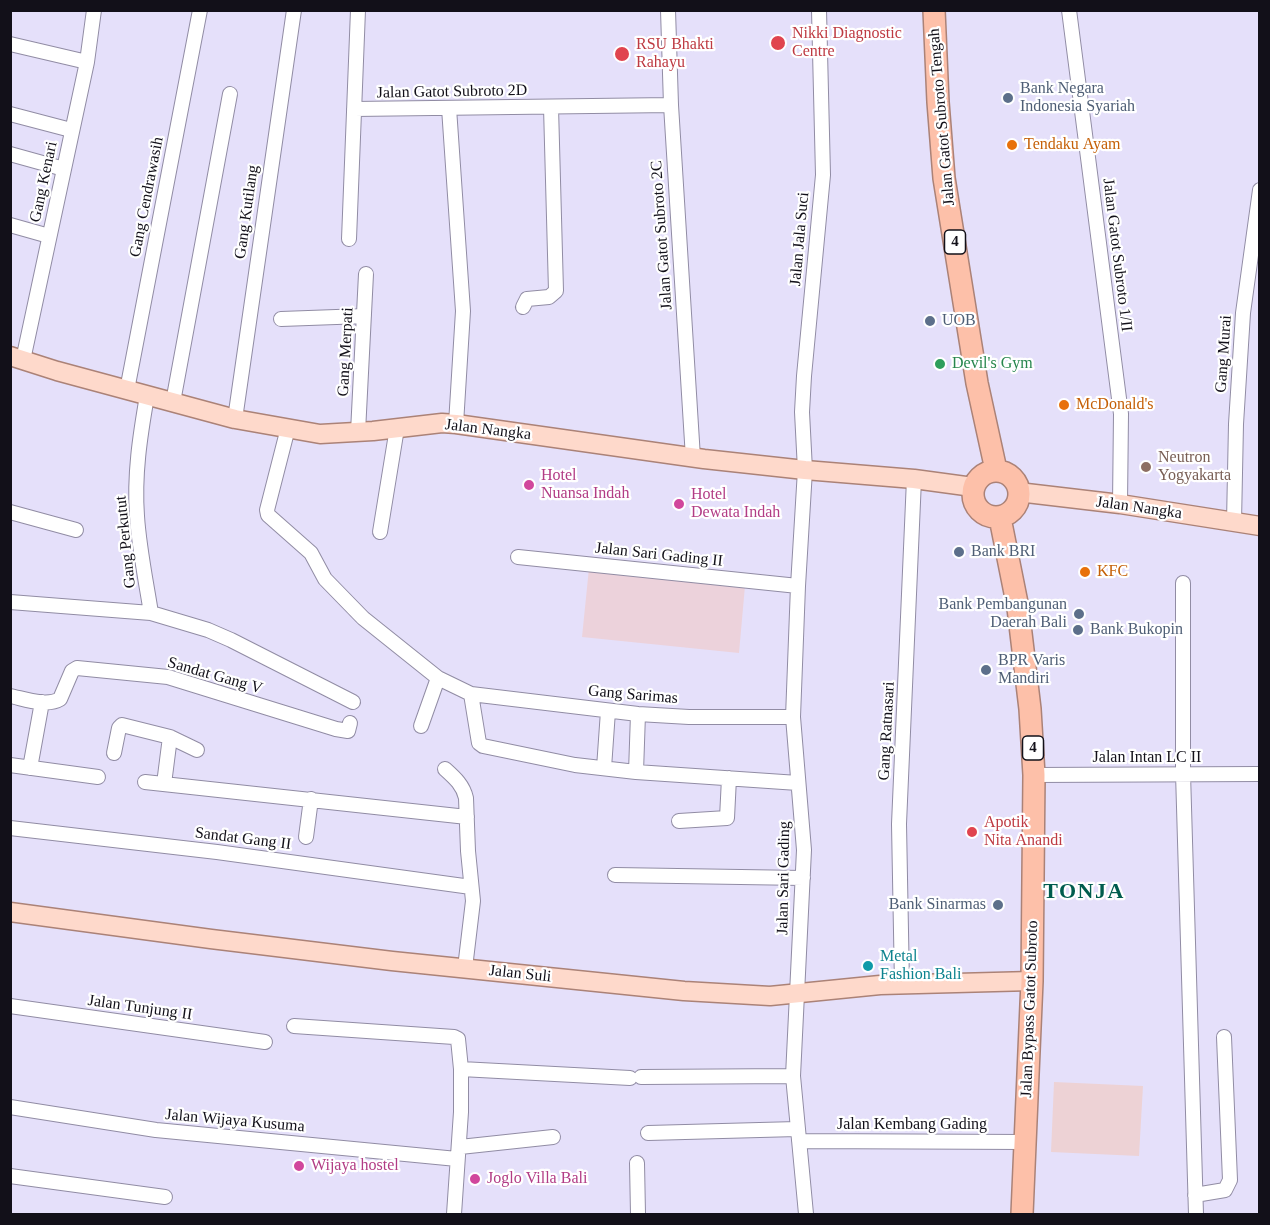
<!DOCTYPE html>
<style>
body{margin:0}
#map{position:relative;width:1270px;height:1225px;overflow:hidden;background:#e5e0fa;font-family:Georgia,serif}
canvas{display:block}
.frame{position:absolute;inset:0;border:12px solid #121019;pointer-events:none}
</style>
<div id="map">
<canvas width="1270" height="1225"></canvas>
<div class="frame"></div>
</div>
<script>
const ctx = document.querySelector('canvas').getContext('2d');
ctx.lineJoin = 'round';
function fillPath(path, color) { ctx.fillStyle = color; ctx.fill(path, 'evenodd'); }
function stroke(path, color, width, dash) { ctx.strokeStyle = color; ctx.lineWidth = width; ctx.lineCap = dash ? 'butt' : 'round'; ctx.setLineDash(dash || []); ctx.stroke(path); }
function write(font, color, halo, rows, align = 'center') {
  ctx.font = font + ' Georgia,serif'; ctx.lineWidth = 4.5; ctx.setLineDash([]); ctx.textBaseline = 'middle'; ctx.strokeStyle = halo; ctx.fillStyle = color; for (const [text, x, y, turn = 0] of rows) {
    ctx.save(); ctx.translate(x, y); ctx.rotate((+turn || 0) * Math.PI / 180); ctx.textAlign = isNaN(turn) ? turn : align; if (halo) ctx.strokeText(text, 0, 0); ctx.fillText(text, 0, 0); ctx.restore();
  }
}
fillPath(new Path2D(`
 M 1054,1082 L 1143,1086 L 1139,1156 L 1051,1152 Z`), '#edd2d5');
fillPath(new Path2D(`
 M 589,568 L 745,586 L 739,653 L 582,637 Z`), '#ecd2db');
const minor = new Path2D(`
 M 668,10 L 671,105 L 693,458
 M 1069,10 L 1121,414 L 1120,504
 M 10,44 L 87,62
 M 449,108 L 463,311 L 456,424
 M 354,109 L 671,105
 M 10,114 L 71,130
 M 10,154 L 64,169
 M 10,225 L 49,236
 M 349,239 L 358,10
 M 523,307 L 527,299 L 549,297 L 556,291 L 551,107
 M 281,319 L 364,316
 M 23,360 L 87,62 L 94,10
 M 127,390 L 200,10
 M 147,396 C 140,436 134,475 137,516 C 139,548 146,581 151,613
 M 173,402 L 230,94
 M 235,419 L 294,10
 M 288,428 L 267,510 L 268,515 L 311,553 L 325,579 L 363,618 L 438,678 L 471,694 L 638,714 L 689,717 L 793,717
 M 358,432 L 366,274
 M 10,512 L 76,530
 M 1234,522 L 1236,424 L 1243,313 L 1260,190
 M 380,532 L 397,428
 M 518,557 L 798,586
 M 1183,583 L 1183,773 L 1196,1214
 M 10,602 L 151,613 L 208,630 L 231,640 L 353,702
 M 471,694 L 479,743 L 483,746 L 575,765 L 636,772 L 798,783
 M 10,696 C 25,699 47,707 60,699 L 72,671 L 77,668 L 168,677 L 336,729 L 348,731 L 350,723
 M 421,726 L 438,678
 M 114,753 L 119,728 L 122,725 L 170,737 L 197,750
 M 10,765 L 98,777
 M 30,768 L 42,702
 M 604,768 L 608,711
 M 445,769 C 455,778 463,785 466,798 L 468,851 L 473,901 L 465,968
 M 636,772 L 638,714
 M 1034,775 L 1260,774
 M 145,782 L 467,817
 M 164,784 L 170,737
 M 679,821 L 727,818 L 729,778
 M 10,828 L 217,852 L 471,887
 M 306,837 L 311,799
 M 615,875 L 803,878
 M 902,985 L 899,824 L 914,479
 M 10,1006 L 265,1042
 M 294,1026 L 454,1037 L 458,1039 L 461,1069 L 461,1112 L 454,1214
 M 461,1069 L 630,1078
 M 641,1077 L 793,1076
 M 10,1107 L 156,1130 L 457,1159
 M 648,1133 L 797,1129
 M 799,1141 L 1025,1142
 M 460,1147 L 553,1137
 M 637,1163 L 638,1214
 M 10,1176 L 165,1197
 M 1195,1195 L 1225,1190 L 1230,1180 L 1224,1037
 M 806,1214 L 793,1076 L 804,850 L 793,717 L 798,586 L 805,470 L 802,412 L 804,376 L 823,175 L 819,10`);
const major = new Path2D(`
 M 10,356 L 57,371 L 235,419 L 320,434 L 373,431 L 442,423 L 456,424 L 704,459 L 805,470 L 914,479 L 973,487
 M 1018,492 L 1120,504 L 1260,526
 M 10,912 L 211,939 L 392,961 L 684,991 L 770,996 L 880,985 L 1032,981`);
const highway = new Path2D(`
 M 934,10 L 938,102 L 944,178 L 977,383 L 996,470
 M973 494a23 23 0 1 1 46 0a23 23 0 1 1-46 0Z
 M 1000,518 L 1018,608 L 1030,709 L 1034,775 L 1032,981 L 1022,1214`);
stroke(minor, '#918ca4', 16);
stroke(major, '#ab8277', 21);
stroke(highway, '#ab8277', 24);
stroke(minor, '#fff', 14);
stroke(major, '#fed9cb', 18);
stroke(highway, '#fdc0a9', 21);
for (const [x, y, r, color] of [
 [778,43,8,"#e0444e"],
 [622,54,8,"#e0444e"],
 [1008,98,6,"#5c6f8a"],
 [1012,145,6,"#e8710a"],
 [930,321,6,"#5c6f8a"],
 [940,364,6,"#2e9e5b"],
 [1064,405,6,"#e8710a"],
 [1146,467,6,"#8d6e63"],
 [529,485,6,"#d1479c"],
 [679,504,6,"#d1479c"],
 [959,552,6,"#5c6f8a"],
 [1085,572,6,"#e8710a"],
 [1079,614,6,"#5c6f8a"],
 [1078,630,6,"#5c6f8a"],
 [986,670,6,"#5c6f8a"],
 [972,832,6,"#e0444e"],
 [998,905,6,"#5c6f8a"],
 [868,966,6,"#0f9aa8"],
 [299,1166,6,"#d1479c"],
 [475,1179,6,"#d1479c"]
]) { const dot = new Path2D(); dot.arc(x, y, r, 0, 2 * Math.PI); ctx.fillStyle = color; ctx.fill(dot); stroke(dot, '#fff', 2); }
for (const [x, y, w] of [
 [955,242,21],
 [1033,748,21]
]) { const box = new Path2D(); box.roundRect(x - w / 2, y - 12, w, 24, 4.5); ctx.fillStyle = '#fff'; ctx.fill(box); stroke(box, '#121019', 1.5); }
write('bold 15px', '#121019', null, [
 ["4",955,242],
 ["4",1033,748]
]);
write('16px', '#be3a42', '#fff', [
 ["Nikki Diagnostic",792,34],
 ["Centre",792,52],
 ["RSU Bhakti",636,45],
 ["Rahayu",636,63],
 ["Apotik",984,823],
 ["Nita Anandi",984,841]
], 'left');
write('16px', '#4e5e75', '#fff', [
 ["Bank Negara",1020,89],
 ["Indonesia Syariah",1020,107],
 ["UOB",942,321],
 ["Bank BRI",971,552],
 ["Bank Pembangunan",1067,605,"right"],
 ["Daerah Bali",1067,623,"right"],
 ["Bank Bukopin",1090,630],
 ["BPR Varis",998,661],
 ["Mandiri",998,679],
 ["Bank Sinarmas",986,905,"right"]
], 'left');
write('16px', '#121019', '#fff', [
 ["Jalan Gatot Subroto 2D",452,92,-1],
 ["Jalan Gatot Subroto Tengah",942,117,-95],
 ["Gang Kenari",44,182,-78],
 ["Gang Cendrawasih",147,197,-79],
 ["Gang Kutilang",247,212,-82],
 ["Jalan Gatot Subroto 2C",662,235,-94],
 ["Jalan Jala Suci",800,239,-85],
 ["Jalan Gatot Subroto 1/II",1117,255,83],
 ["Gang Merpati",346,352,-87],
 ["Gang Murai",1224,354,-86],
 ["Jalan Nangka",488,430,7],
 ["Jalan Nangka",1139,508,8],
 ["Gang Perkutut",126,542,-96],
 ["Jalan Sari Gading II",659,555,6],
 ["Sandat Gang V",215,676,16],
 ["Gang Sarimas",633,695,5],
 ["Gang Ratnasari",887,731,-87],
 ["Jalan Intan LC II",1147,758],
 ["Sandat Gang II",243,839,7],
 ["Jalan Sari Gading",784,878,-89],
 ["Jalan Suli",520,974,6],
 ["Jalan Tunjung II",140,1008,8],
 ["Jalan Bypass Gatot Subroto",1030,1009,-88],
 ["Jalan Wijaya Kusuma",235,1121,5],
 ["Jalan Kembang Gading",912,1125]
]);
write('16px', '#c56008', '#fff', [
 ["Tendaku Ayam",1024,145],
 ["McDonald's",1076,405],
 ["KFC",1097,572]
], 'left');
write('16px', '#27864d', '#fff', [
 ["Devil's Gym",952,364]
], 'left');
write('16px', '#785e54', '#fff', [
 ["Neutron",1158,458],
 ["Yogyakarta",1158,476]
], 'left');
write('16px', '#b23c85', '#fff', [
 ["Hotel",541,476],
 ["Nuansa Indah",541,494],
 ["Hotel",691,495],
 ["Dewata Indah",691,513],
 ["Wijaya hostel",311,1166],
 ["Joglo Villa Bali",487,1179]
], 'left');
write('16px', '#0d838f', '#fff', [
 ["Metal",880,957],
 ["Fashion Bali",880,975]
], 'left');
ctx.letterSpacing = '1.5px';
write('bold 22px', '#005c4e', '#fff', [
 ["TONJA",1084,892]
]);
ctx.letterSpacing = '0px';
</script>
